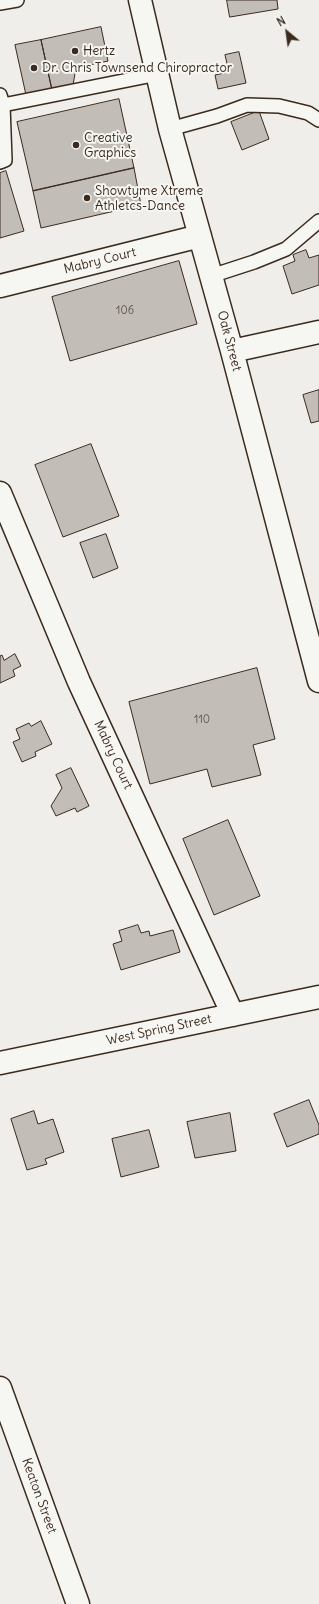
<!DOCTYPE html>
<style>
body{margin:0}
#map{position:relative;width:319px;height:1604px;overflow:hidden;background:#efeeea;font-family:Delius,sans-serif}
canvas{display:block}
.north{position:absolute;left:267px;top:12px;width:40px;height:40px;-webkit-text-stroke:3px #f6f6f2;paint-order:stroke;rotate:331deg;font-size:11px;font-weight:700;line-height:16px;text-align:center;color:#3b2a1e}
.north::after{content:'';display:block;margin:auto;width:14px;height:18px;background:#3b2a1e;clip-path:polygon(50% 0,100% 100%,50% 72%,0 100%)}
</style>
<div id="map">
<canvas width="319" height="1604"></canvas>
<div class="north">N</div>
</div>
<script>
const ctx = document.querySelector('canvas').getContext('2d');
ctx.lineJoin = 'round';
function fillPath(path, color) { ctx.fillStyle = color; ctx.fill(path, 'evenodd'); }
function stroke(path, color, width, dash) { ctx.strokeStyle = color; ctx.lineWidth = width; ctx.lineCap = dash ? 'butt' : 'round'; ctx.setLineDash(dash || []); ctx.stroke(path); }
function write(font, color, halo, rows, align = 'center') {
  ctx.font = font + ' Delius,sans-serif'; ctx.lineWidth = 4; ctx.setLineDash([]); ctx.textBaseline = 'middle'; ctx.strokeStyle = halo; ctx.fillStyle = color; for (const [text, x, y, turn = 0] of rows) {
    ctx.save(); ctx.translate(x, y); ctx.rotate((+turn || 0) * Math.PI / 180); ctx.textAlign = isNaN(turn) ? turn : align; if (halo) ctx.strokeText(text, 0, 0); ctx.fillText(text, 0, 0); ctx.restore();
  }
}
const building = new Path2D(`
 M 227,0 L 277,0 L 278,9 L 230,17 Z
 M 101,27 L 108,61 L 76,68 L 73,85 L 52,90 L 41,40 Z
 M 41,40 L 52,90 L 26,95 L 15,45 Z
 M 239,52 L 246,83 L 218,89 L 215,75 L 229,72 L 225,55 Z
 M 119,99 L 134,168 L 33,191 L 17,122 Z
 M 259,111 L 269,139 L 242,150 L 231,122 Z
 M 134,168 L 141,205 L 41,228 L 33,191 Z
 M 6,171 L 24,231 L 0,238 L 0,173 Z
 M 306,250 L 309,258 L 319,255 L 319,285 L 292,294 L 283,266 L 295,261 L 293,255 Z
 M 179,261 L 197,324 L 70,361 L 52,297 Z
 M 319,390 L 319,421 L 311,423 L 303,395 Z
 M 91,444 L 119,516 L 63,537 L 35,465 Z
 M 106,534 L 118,568 L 93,578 L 80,543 Z
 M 15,654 L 21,666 L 13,670 L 15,676 L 0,683 L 0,656 L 2,655 L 4,660 Z
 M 257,668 L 275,739 L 253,745 L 261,775 L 212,787 L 207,769 L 150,784 L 129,702 Z
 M 41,721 L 52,744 L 35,752 L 36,756 L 22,762 L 13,742 L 20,739 L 16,729 L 29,723 L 31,726 Z
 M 71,768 L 89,806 L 77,812 L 75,808 L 56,816 L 51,806 L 62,788 L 56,775 Z
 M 228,820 L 260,896 L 214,915 L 183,839 Z
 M 138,925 L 141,933 L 149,931 L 150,936 L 173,930 L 180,952 L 121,970 L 113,944 L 122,941 L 119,931 Z
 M 309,1100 L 319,1125 L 319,1134 L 287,1147 L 274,1114 Z
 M 34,1111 L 38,1124 L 53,1119 L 64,1152 L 45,1159 L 47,1164 L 27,1170 L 11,1119 Z
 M 230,1113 L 236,1151 L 195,1158 L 187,1122 Z
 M 149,1130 L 159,1167 L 121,1177 L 112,1139 Z`);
fillPath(building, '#c2bdb7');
stroke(building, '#3b2a1e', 1);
const lane = new Path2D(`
 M 0,3 L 17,0
 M 0,95 L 3,105 L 158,74
 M 170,129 L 217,116 L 247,105 L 279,106 L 308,113 L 319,120
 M 0,162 L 5,160 L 3,105
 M 211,276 L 254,262 L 286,249 L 319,221`);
const street = new Path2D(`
 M 140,0 L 170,129 L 232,351 L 319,681
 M 0,286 L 200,236
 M 232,351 L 319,332
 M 0,493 L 79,682 L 233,1015
 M 0,1063 L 319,997
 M 0,1388 L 78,1604`);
stroke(lane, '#3b2a1e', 16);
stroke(street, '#3b2a1e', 25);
stroke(lane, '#f6f6f2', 13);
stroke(street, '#f6f6f2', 22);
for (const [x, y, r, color] of [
 [75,51,4,"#3b2a1e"],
 [34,68,4,"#3b2a1e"],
 [76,145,4,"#3b2a1e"],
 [87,198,4,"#3b2a1e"]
]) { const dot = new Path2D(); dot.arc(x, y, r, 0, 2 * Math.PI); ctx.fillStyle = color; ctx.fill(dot); stroke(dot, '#f6f6f2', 1.5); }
write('11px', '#5d4f44', null, [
 ["106",125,311],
 ["110",202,720]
]);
write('13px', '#3b2a1e', '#f6f6f2', [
 ["Hertz",83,51],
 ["Dr. Chris Townsend Chiropractor",42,68],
 ["Creative",84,138],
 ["Graphics",84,153],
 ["Showtyme Xtreme",95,191],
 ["Athletcs-Dance",95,206]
], 'left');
write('13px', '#3b2a1e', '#f6f6f2', [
 ["Mabry Court",100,261,-14],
 ["Oak Street",229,341,75],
 ["Mabry Court",113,755,65],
 ["West Spring Street",159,1030,-12],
 ["Keaton Street",39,1496,70]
]);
</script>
